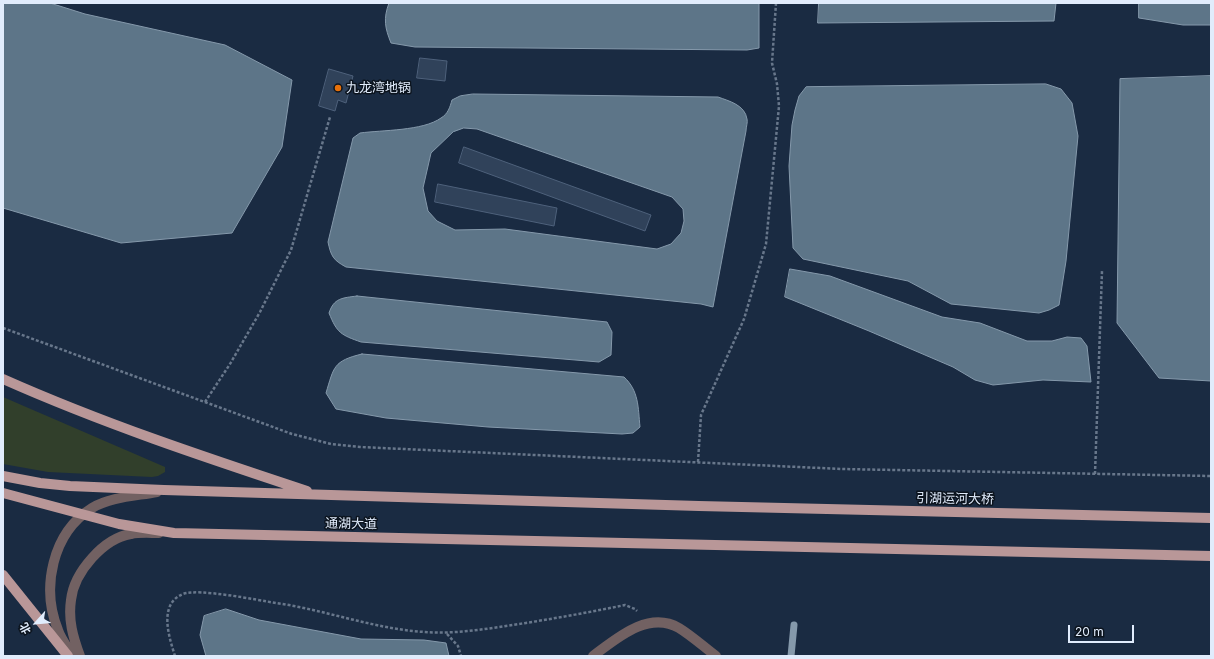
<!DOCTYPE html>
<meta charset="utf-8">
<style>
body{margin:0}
#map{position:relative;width:1214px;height:659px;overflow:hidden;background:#1a2b42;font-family:Inter,"Noto Sans SC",sans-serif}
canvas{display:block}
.frame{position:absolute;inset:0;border:4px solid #e1ecfc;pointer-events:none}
.north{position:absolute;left:16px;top:603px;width:40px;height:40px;-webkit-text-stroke:3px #0c141e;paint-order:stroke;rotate:243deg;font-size:11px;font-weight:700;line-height:16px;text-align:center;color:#e1ecfc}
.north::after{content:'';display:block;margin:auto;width:14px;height:18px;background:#e1ecfc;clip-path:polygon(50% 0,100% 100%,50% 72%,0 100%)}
.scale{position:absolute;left:1068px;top:625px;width:66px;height:18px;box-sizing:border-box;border:2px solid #e1ecfc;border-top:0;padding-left:5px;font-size:12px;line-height:14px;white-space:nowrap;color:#e1ecfc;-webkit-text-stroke:3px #0c141e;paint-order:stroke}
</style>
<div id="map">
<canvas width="1214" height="659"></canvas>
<div class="frame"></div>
<div class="north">北</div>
<div class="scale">20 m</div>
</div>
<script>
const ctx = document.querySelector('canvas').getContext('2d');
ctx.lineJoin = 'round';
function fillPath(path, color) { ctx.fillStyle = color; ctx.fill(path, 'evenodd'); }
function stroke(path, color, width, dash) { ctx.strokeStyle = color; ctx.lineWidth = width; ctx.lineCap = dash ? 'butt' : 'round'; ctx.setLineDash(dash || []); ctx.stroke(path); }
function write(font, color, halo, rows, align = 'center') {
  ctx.font = font + ' Inter,"Noto Sans SC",sans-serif'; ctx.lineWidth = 3; ctx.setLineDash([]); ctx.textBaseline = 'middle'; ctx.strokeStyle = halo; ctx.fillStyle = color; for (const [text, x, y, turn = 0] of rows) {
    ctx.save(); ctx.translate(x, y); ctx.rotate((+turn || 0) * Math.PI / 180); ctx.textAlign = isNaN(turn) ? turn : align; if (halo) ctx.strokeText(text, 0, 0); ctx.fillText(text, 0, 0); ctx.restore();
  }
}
fillPath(new Path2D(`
 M 3,397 L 165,467 L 165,472 L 158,476 L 152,477 L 48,472 L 3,464 Z`), '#313f2b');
const water = new Path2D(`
 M 3,3 L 50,3 L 85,14 L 225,45 L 292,80 L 282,147 L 232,233 L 121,243 L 3,208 Z
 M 389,3 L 759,3 L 759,48 L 747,50 L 415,47 L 391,43 C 385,28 383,19 389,3 Z
 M 819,3 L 1056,3 L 1054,21 L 818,23 Z
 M 1139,3 L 1211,3 L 1211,25 L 1183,25 L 1139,18 Z
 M 1211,76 L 1211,381 L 1159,378 L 1117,323 L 1120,79 Z
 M 1046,84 L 1061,89 L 1072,103 L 1078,136 L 1066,261 L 1059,305 L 1049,310 L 1039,313 L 951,304 L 908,281 L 803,259 L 793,248 L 789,166 L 792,125 L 795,110 L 799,96 L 806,87 Z
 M 473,94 L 718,97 C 729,101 745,105 747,119 C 748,122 746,127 746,131 L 713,307 L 701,304 L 346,267 C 333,260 331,256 328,242 L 353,138 L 360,133 C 382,130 423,131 441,118 C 448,114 450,107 452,100 L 460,96 ZM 464,128 L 477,129 L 672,197 L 683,209 L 684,221 L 681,233 L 671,244 L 657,249 L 505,229 L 455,230 L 437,221 L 428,211 L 423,188 L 431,153 L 453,132 Z
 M 790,269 L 830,276 L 942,317 L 980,323 L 1027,341 L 1052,341 L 1067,337 L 1081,338 L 1087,346 L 1091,382 L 1043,380 L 993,385 L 975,380 L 953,367 L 869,331 L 785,297 Z
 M 357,296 L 607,322 L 612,332 L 611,355 L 599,362 L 361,342 C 341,335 337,333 329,313 C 334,298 342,298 357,296 Z
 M 362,354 L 624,377 C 639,391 638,407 640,427 L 633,433 L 622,434 L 488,427 L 386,418 L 336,409 L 326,393 C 334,367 333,361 362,354 Z
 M 226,609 L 259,620 L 361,639 L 424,640 L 446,643 L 449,656 L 206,656 L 200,635 L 204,616 Z`);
fillPath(water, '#5d7588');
stroke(water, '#8599ab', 1);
stroke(new Path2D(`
 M 791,656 L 794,625`), '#8599ab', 7);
const building = new Path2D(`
 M 420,58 L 447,61 L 445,81 L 417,78 Z
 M 329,69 L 353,76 L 346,103 L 338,100 L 335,111 L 319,106 Z
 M 464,147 L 651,215 L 645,231 L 459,163 Z
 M 438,184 L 557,208 L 554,226 L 435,202 Z`);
fillPath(building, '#30425a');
stroke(building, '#4e617b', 1);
stroke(new Path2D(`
 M 3,328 L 292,434 L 331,444 L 360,447 L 842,469 L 1211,476
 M 205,402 L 230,364 L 260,312 L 291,250 L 330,117
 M 698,462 L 701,415 L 744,319 L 766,244 L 779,106 L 777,84 L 772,63 L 776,3
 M 1095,474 L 1102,271
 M 447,634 L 458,646 L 461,656
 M 175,656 C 169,637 158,604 183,594 C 198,588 257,600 276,603 C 326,610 374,629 425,632 C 452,634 479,630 506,626 C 546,620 586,613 625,605 L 635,609 L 637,611`), '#68778b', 2.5, [3, 2]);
stroke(new Path2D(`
 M 73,656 C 68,648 61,639 58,630 C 41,588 52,533 92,508 C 110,497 136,496 157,492
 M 80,656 C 73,637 68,620 71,600 C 74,572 104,538 131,534 C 140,532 150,533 159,533
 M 593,656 C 616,639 648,610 679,628 C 692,636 704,647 716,656`), '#726162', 10);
stroke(new Path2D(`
 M 3,379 C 102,423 204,457 307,491
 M 3,476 L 40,483 L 70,486 L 164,490 L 699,506 L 1211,518
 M 3,493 L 119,524 L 174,533 L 1211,556
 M 3,575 L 68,656`), '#b99798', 10);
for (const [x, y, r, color] of [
 [338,88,4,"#e8710a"]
]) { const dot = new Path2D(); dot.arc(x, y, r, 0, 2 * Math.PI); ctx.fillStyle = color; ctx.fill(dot); stroke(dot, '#0c141e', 1.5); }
write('13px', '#e1ecfc', '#0c141e', [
 ["九龙湾地锅",346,88]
], 'left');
write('13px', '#e1ecfc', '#0c141e', [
 ["引湖运河大桥",955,499,1],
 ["通湖大道",351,524,1]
]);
</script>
